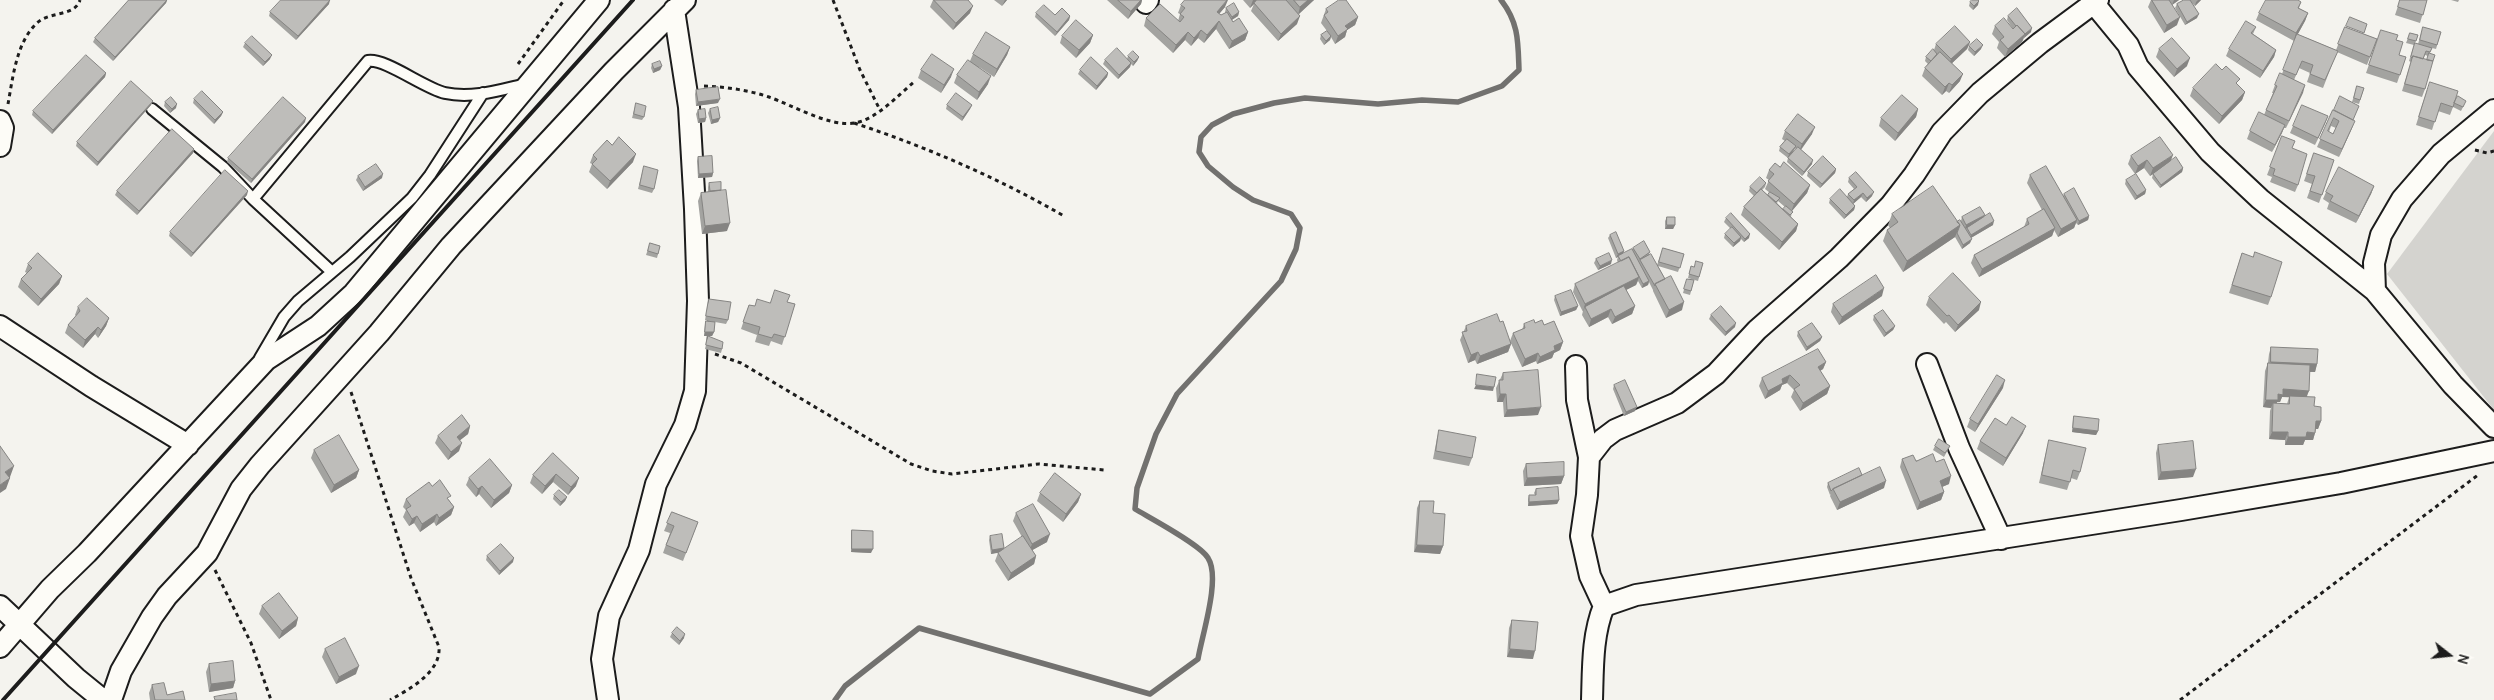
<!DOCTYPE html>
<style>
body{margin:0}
#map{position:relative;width:2494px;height:700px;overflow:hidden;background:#f4f3ee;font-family:Delius,sans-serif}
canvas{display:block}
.north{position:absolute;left:2424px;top:630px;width:50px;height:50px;-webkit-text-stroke:4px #fdfcf7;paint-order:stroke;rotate:106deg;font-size:14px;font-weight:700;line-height:20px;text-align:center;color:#1c1c1c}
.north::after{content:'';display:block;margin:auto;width:18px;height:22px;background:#1c1c1c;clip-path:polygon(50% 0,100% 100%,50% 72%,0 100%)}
</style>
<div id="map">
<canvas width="2494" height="700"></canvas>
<div class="north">N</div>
</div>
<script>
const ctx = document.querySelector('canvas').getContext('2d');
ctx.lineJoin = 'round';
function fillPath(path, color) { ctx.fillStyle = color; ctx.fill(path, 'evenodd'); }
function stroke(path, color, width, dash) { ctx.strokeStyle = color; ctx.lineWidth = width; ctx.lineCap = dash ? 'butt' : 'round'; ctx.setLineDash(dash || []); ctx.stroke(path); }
fillPath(new Path2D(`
 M 2494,131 L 2494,410 L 2387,274 Z`), '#d4d3cf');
stroke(new Path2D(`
 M 835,700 L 845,686 L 919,628 L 1150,694 L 1198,659 C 1202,635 1221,578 1208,558 C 1201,545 1150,518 1135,509 L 1137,488 L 1156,434 L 1177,394 L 1281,281 L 1296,249 L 1300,228 L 1291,214 L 1253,200 L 1233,187 L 1208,166 L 1199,152 L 1201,137 L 1212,125 L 1233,114 L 1274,103 L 1305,98 L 1378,104 L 1422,100 L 1458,102 L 1502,86 L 1519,70 C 1518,42 1519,23 1501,0`), '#72716f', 5.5);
const lane = new Path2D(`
 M 152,109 L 223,167 L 253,199 L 332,272
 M 253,199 L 368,61 C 385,58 424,88 445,93 C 472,99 500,90 526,84
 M 260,358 L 284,317 L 298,301 L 350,257 L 412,198 L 430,175 L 483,93`);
const street = new Path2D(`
 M 2091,0 L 2128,45 L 2138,67 L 2210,152 L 2260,199 L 2375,291 L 2453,385 L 2494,427
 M 1146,3 L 1148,0
 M 0,121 L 3,128 L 0,146
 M 2375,291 L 2374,263 L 2381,235 L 2402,199 L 2441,154 L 2494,110
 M 0,326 L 91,386 L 188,445
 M 1927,364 L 1959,448 L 2001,539
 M 1576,366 L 1577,400 L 1589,457 L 1587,495 L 1581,536 L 1590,576 L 1604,606
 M 1589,457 L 1603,439 L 1615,430 L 1677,403 L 1716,374 L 1757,330 L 1839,258 L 1890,206 L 1914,175 L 1942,132 L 1980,93 L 2040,43 L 2098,0
 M 0,606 L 76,678 L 103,700
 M 0,647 L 50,589 L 87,553 L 266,360 L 318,326 L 354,293 L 599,0
 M 111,700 L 121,671 L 152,617 L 167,596 L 207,553 L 241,489 L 260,465 L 379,333 L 451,246 L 614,71 L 685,0
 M 608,700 L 602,659 L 609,616 L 639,550 L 656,484 L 685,425 L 695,391 L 698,301 L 695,209 L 689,107 L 674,10
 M 1592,700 C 1593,669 1592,635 1604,606 L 1636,595 L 2181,510 L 2341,483 L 2494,451`);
stroke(lane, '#1c1c1c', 14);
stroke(street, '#1c1c1c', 24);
stroke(new Path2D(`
 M 833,0 L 860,70 L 880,110
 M 518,64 L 564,0
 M 704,86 C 726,87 748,90 769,97 C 792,105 829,127 854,123 C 876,120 897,96 914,82
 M 8,104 C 13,77 16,45 35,25 C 48,10 74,18 80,0
 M 854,123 C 927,147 998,178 1064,216
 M 2475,150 L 2487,153 L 2494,151
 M 715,354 L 741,363 L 911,464 L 932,471 L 952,474 L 1039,464 L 1104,470
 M 351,392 L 411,578 L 439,647 C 441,672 410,689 390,700
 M 215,570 L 251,643 L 271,700
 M 2180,700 L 2478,475`), '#1c1c1c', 3, [4, 4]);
stroke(lane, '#fdfcf7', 10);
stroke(street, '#fdfcf7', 20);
stroke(new Path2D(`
 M 3,700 L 633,0`), '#1c1c1c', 4);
fillPath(new Path2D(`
 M 129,0 L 167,0 L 166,3 L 113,61 L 93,42 L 95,38 Z
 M 933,0 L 968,0 L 970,13 L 953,30 L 930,7 Z
 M 994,0 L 1007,0 L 1002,6 Z
 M 1107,0 L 1142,0 L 1141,4 L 1128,19 Z
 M 1243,0 L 1314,0 L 1298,14 L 1297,24 L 1278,41 L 1251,11 L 1254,4 L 1250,8 Z
 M 2151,0 L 2179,0 L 2172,5 L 2177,25 L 2164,33 L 2148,7 Z
 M 2184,0 L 2201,0 L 2195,6 L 2192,3 L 2197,18 L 2185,25 L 2175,8 L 2177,4 Z
 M 2400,0 L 2427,0 L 2420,23 L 2395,15 Z
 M 2451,0 L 2459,0 L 2458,2 Z
 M 1970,2 L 1978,5 L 1973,10 L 1969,6 Z
 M 2301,2 L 2299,8 L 2308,13 L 2305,21 L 2294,41 L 2256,20 L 2259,13 Z
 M 329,4 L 296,40 L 269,16 L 270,12 Z
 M 1181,5 L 1225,7 L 1219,14 L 1221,15 L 1225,13 L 1225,12 L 1226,8 L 1239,12 L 1238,16 L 1232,20 L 1233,22 L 1248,32 L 1245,40 L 1229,49 L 1216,29 L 1204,43 L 1198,38 L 1191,46 L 1185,40 L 1173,53 L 1144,26 L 1146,18 L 1178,21 L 1180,14 L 1178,13 Z
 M 1326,9 L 1358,17 L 1355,25 L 1347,30 L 1345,37 L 1335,44 L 1331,37 L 1330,40 L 1324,45 L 1320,39 L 1321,35 L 1327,31 L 1321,23 Z
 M 1036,13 L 1055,15 L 1070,16 L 1069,20 L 1055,36 L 1035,17 Z
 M 2008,16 L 2031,32 L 2024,38 L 2022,42 L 2005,57 L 1997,48 L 1999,42 L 1992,34 L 1995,26 L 2013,29 L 2007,20 Z
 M 2256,27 L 2253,34 L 2276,50 L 2274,57 L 2260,78 L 2226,56 L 2229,49 Z
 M 2345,27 L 2377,39 L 2367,65 L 2337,52 L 2323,88 L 2307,82 L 2310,73 L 2299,68 L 2294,80 L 2305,85 L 2286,128 L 2284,128 L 2272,152 L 2247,139 L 2250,131 L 2264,115 L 2273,93 L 2272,93 L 2275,85 L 2282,74 L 2297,34 L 2336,50 Z
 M 2423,27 L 2441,32 L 2436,49 L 2432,48 L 2430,53 L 2425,89 L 2422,97 L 2402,91 L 2411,62 L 2409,61 L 2414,45 L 2406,43 L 2410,33 L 2418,35 L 2415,43 L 2418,44 ZM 2425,55 L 2428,56 L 2427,60 L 2423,59 Z
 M 2381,30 L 2396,40 L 2399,55 L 2406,57 L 2397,83 L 2366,73 Z
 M 1093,35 L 1090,43 L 1076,58 L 1060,43 L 1062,36 Z
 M 1970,42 L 1967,49 L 1952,63 L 1960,81 L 1949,93 L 1946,91 L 1942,95 L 1922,76 L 1925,68 L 1928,64 L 1925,61 L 1926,57 L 1934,50 L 1936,44 Z
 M 245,43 L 270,59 L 263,66 L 243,47 Z
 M 1969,46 L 1981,49 L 1974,56 L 1968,50 Z
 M 1010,47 L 1007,55 L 994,77 L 979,67 L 988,84 L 977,100 L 954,83 L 957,75 L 970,61 L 973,54 Z
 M 2159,49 L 2187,66 L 2174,77 L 2156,57 Z
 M 1128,56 L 1139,57 L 1137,61 L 1133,66 L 1131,64 L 1130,67 L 1118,79 L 1103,64 L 1105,60 L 1127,59 Z
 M 652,64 L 662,66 L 660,70 L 653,73 L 651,68 Z
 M 921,70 L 951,77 L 941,93 L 918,78 Z
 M 1080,70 L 1108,73 L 1107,77 L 1096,90 L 1078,74 Z
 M 106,73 L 105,77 L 52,134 L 32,115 L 33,111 Z
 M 2238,85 L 2245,92 L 2242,100 L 2219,124 L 2190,96 L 2193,88 Z
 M 2357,86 L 2364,88 L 2359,104 L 2352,102 Z
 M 696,90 L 718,103 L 696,106 L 695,94 Z
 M 2427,90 L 2454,103 L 2464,105 L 2461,111 L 2453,107 L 2450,115 L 2438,111 L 2432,130 L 2416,125 Z
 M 194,99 L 223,112 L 221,116 L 214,124 L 193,103 Z
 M 153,101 L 151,105 L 97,166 L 76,146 L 77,142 Z
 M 165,102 L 176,108 L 170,113 L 164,106 Z
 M 636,103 L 644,117 L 642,120 L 632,118 Z
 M 947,105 L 972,105 L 970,109 L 962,121 L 946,109 Z
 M 710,109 L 720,118 L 718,122 L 711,124 L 708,113 Z
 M 1918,109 L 1916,117 L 1895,141 L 1879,126 L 1881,118 Z
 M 698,110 L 706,118 L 705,122 L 698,123 L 696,114 Z
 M 2333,110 L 2353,120 L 2352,128 L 2339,157 L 2317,147 ZM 2331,126 L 2336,128 L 2333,134 L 2329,132 Z
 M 2328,116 L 2315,145 L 2290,133 L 2293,126 Z
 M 305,122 L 251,183 L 227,162 L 228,158 Z
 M 1785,131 L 1812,134 L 1801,150 L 1812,164 L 1802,176 L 1787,162 L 1788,158 L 1796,149 L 1795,148 L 1788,158 L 1779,151 L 1780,147 L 1785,141 L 1782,139 Z
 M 2282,136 L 2292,148 L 2298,185 L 2295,192 L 2270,182 L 2272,177 L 2267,175 Z
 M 612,145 L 633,162 L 607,189 L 589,172 L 592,164 L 590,163 L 593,155 Z
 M 194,149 L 193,153 L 137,215 L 115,195 L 117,191 Z
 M 2314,153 L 2334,160 L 2319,203 L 2307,198 L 2312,184 L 2304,181 Z
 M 2131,156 L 2171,161 L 2183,168 L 2182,172 L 2160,188 L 2152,178 L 2153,174 L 2150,176 L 2144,168 L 2135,174 L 2128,164 Z
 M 698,157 L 713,173 L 712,177 L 698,178 L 697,161 Z
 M 644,166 L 654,189 L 652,193 L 638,189 Z
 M 1780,167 L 1810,185 L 1807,193 L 1792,211 L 1791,217 L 1798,224 L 1796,231 L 1779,250 L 1741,215 L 1744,207 L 1754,196 L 1749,191 L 1750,187 L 1766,183 L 1765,187 L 1762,190 L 1768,195 L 1770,193 L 1765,189 L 1769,180 L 1766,178 L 1769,170 ZM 1778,201 L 1785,207 L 1783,209 L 1777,203 Z
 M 1836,169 L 1835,173 L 1820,188 L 1807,176 L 1808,172 Z
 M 2030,175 L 2063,196 L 2064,194 L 2089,216 L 2088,220 L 2078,225 L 2076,223 L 2074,228 L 2058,237 L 2054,230 L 2052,236 L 1979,277 L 1971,263 L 1974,255 L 2024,227 L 2027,219 L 2042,210 L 2027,183 Z
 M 358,176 L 382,178 L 363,191 L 356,180 Z
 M 1849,178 L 1872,196 L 1866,202 L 1861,197 L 1853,204 L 1855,206 L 1854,210 L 1844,219 L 1829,203 L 1830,199 L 1847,197 L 1848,194 L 1854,189 L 1848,182 Z
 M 2126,180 L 2146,190 L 2145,194 L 2135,200 L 2125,184 Z
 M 709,183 L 721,190 L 727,231 L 702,234 L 698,201 L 701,193 L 708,192 L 708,187 Z
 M 2374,186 L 2371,194 L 2356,223 L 2327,209 L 2329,203 L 2323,199 L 2326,192 Z
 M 247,195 L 191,257 L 169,236 L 170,232 Z
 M 1892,214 L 1957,222 L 1961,221 L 1962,217 L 1984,217 L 1993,225 L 1971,238 L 1970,243 L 1962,249 L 1955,237 L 1903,272 L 1883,241 L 1887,230 L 1890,228 L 1888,225 Z
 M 1667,217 L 1675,225 L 1673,229 L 1665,229 L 1665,221 Z
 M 1726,218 L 1749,238 L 1744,242 L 1741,239 L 1740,241 L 1733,247 L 1724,238 L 1725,234 L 1731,229 L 1724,222 Z
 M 1610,235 L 1624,251 L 1623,254 L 1632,249 L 1633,248 L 1650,252 L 1649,254 L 1657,265 L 1663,248 L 1684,254 L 1678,272 L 1658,266 L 1682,310 L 1666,318 L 1653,291 L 1653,290 L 1649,282 L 1648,285 L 1642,288 L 1638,281 L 1636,285 L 1626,290 L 1635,306 L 1632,314 L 1612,324 L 1608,317 L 1589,327 L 1582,315 L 1583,311 L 1583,312 L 1573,292 L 1575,284 L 1618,263 L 1617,260 L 1618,257 L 1616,258 L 1608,238 Z
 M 650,243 L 660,246 L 657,258 L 646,255 Z
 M 2242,253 L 2271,297 L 2268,305 L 2229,293 Z
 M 1596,259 L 1611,264 L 1598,270 L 1594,263 Z
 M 1703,263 L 1698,281 L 1688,278 L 1691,266 L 1694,267 Z
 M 28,264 L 62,276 L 59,284 L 38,306 L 18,287 L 21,279 L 27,273 L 25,272 Z
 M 1687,279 L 1694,280 L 1690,295 L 1683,293 Z
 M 1555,296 L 1578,306 L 1576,310 L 1560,316 L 1554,300 Z
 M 1882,296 L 1839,325 L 1831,312 L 1833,304 Z
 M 1929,297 L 1979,310 L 1955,332 L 1946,322 L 1944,324 L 1926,305 Z
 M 709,299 L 728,320 L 726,324 L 715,322 L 714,332 L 712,336 L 709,336 L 722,349 L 721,353 L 705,349 L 708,336 L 704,336 L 705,325 L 706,321 L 712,322 L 705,320 Z
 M 787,302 L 795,304 L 782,345 L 771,341 L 769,346 L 755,342 L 757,335 L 741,329 L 749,305 L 754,306 L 770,303 Z
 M 78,307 L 109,318 L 106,326 L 98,338 L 95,334 L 83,348 L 65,333 L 68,325 L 76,316 L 75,315 Z
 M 1711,315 L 1735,327 L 1725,336 L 1709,319 Z
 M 1874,316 L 1895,326 L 1893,330 L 1884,337 L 1873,320 Z
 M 1500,322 L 1511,344 L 1508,352 L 1477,364 L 1475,360 L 1468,363 L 1460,340 L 1466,326 Z
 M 1535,323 L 1544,325 L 1563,342 L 1560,350 L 1554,353 L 1552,358 L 1537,364 L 1536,361 L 1522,367 L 1510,341 L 1513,333 L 1522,330 L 1524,324 Z
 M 1798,332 L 1822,337 L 1820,341 L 1806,351 L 1797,336 Z
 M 2271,347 L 2317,364 L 2315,372 L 2310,372 L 2307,397 L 2314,406 L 2321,421 L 2318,429 L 2316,429 L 2313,440 L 2305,440 L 2303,445 L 2285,445 L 2285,440 L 2269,439 L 2270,411 L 2271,408 L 2263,407 L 2265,371 L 2268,363 L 2269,354 ZM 2282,397 L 2289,397 L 2287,404 L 2277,403 L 2277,402 L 2280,402 Z
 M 1826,362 L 1823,369 L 1820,371 L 1830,386 L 1827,394 L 1800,411 L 1791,397 L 1794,390 L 1787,383 L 1782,385 L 1780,390 L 1765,399 L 1759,386 L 1762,378 Z
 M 1503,373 L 1538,415 L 1504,417 L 1503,402 L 1497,402 L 1496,388 Z
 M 1614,385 L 1635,411 L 1624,416 L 1613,389 Z
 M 2003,388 L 1975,432 L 1967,427 L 1970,419 Z
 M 2074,416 L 2098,431 L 2096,435 L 2072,432 L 2073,420 Z
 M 2006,425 L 2023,433 L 2003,466 L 1977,449 L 1980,441 Z
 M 470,426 L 468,434 L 460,440 L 459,451 L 448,460 L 435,443 L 438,436 Z
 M 1439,430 L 1472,458 L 1469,466 L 1433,459 L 1437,438 Z
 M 2049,440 L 2080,472 L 2077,480 L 2071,478 L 2067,490 L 2039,483 L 2047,448 Z
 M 2158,445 L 2193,477 L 2158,480 L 2156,453 Z
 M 1935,446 L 1950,446 L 1944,457 L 1933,450 Z
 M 314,450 L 359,470 L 356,478 L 331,493 L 311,458 Z
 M 553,453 L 576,486 L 568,495 L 553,482 L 542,494 L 530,483 L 533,475 Z
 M 1902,459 L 1936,462 L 1949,484 L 1942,487 L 1944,492 L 1941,500 L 1917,510 L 1900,467 Z
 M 1526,464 L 1564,476 L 1561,484 L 1524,486 L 1523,471 Z
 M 1862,475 L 1884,488 L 1837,510 L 1830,496 L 1831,494 L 1830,495 L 1827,487 L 1828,483 Z
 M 469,478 L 512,485 L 509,493 L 491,508 L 479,494 L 476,497 L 466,485 Z
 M 432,486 L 449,500 L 454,507 L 451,515 L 436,526 L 434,522 L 420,532 L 414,523 L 409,526 L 403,517 L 406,510 L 403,507 L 406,499 Z
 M 1536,489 L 1559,500 L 1557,504 L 1528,506 L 1528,499 L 1529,495 L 1535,495 L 1534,493 Z
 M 1040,493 L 1081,494 L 1078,502 L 1063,522 L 1037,501 Z
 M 554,495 L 567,497 L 565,501 L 560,506 L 553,499 Z
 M 1420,501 L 1433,513 L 1443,546 L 1440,554 L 1414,552 L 1417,508 Z
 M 672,512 L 698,522 L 683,561 L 663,553 L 670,533 L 664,531 Z
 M 1016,513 L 1047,542 L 1032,550 L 1036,556 L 1034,564 L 1008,581 L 995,561 L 998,553 L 999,552 L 991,554 L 989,540 L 990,536 L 1004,549 L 1022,537 L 1013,521 Z
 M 852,530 L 871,553 L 851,552 L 851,534 Z
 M 487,556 L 513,562 L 499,575 L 486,560 Z
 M 262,606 L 298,618 L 296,626 L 279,639 L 259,614 Z
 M 1512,620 L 1533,659 L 1507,657 L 1509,628 Z
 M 672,633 L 684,638 L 679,645 L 670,637 Z
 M 325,649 L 356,674 L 336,684 L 322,657 Z
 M 209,664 L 235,681 L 233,688 L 209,692 L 206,672 Z
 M 152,685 L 167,695 L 185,700 L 150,700 L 149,693 Z`), '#a3a3a0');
fillPath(new Path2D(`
 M 167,0 L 166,3 L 113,61 L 115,57 Z
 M 330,0 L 329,4 L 296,40 L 298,36 Z
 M 1005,0 L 1007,0 L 1002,6 Z
 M 1141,0 L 1142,0 L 1141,4 L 1128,19 L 1131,11 Z
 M 1227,0 L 1228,0 L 1225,7 L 1214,20 L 1217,12 Z
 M 1253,0 L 1258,0 L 1250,8 Z
 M 1308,0 L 1314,0 L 1298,15 L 1300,7 Z
 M 2174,0 L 2179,0 L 2172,5 Z
 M 2198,0 L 2201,0 L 2195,6 L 2196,2 Z
 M 1979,1 L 1978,5 L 1973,10 L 1974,6 Z
 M 973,6 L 970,13 L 953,30 L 956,23 Z
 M 1239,12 L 1238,16 L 1230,21 L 1232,17 Z
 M 2308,13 L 2305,21 L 2294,41 L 2296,33 Z
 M 2199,14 L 2197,18 L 2185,25 L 2187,22 Z
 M 1070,16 L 1069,20 L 1055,36 L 1057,32 Z
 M 1300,16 L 1297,24 L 1278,41 L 1281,34 Z
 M 1358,17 L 1355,25 L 1347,30 L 1345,37 L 1335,44 L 1338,36 L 1345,26 Z
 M 2180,17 L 2177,25 L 2164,33 L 2167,25 Z
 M 1219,21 L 1216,29 L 1204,43 L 1207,35 Z
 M 2032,28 L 2031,32 L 2024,38 L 2025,34 Z
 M 1201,30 L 1198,38 L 1191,46 L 1194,38 Z
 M 1188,32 L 1185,40 L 1173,53 L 1176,45 Z
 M 1248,32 L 1245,40 L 1229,49 L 1232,41 Z
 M 2025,34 L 2022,42 L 2005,57 L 2008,49 Z
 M 1093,35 L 1090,43 L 1076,58 L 1079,50 Z
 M 1331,36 L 1330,40 L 1324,45 L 1326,41 Z
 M 1970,42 L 1967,49 L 1948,67 L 1951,59 Z
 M 1983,45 L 1981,49 L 1974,56 L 1975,52 Z
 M 1010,47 L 1007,55 L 994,77 L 997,69 Z
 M 2276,50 L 2274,57 L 2260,78 L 2263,71 Z
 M 272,55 L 270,59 L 263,66 L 265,62 Z
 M 1139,57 L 1137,61 L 1133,66 L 1134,62 Z
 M 2190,58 L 2187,66 L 2174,77 L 2177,69 Z
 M 1131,63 L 1130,67 L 1118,79 L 1119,75 Z
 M 662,66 L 660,70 L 653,73 L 654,69 Z
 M 954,69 L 951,77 L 941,93 L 944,85 Z
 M 106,73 L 105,77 L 52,134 L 53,130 Z
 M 1108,73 L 1107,77 L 1096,90 L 1097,86 Z
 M 1963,74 L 1960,81 L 1949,93 L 1952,85 Z
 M 991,76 L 988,84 L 977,100 L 979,92 Z
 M 1949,83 L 1946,91 L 1942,95 L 1945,87 Z
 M 2305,85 L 2303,93 L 2286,128 L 2289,121 Z
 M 2245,92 L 2242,100 L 2219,124 L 2222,116 Z
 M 720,99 L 718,103 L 696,106 L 698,102 Z
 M 153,101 L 151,105 L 97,166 L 98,162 Z
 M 177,104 L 176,108 L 170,113 L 172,109 Z
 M 972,105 L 970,109 L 962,121 L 963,117 Z
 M 1918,109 L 1916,117 L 1895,141 L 1898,133 Z
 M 223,112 L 221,116 L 214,124 L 215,120 Z
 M 2328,116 L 2325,124 L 2315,145 L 2318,138 Z
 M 306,118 L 305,122 L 251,183 L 252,179 Z
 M 706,118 L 705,122 L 698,123 L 699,119 Z
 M 720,118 L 718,122 L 711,124 L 712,120 Z
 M 2355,121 L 2352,128 L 2339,157 L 2342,149 Z
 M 2285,125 L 2282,133 L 2272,152 L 2275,145 Z
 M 1815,127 L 1812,134 L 1799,152 L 1802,144 Z
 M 1796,146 L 1794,150 L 1788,158 L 1789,154 Z
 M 194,149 L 193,153 L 137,215 L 139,211 Z
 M 636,154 L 633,162 L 607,189 L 610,181 Z
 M 2173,155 L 2170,163 L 2150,176 L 2153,168 Z
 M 1813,160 L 1812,164 L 1802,176 L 1804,172 Z
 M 2147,160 L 2144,168 L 2135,174 L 2138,166 Z
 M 2183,168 L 2182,172 L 2160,188 L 2161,185 Z
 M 1836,169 L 1835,173 L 1820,188 L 1822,184 Z
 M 713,173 L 712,177 L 698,178 L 699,174 Z
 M 383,174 L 382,178 L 363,191 L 365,187 Z
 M 1810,185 L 1807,193 L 1791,212 L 1794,204 Z
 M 2374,186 L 2371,194 L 2356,223 L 2359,216 Z
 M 2146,190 L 2145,194 L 2135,200 L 2137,196 Z
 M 248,191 L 247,195 L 191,257 L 193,253 Z
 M 1874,192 L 1872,196 L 1866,202 L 1867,198 Z
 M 1863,193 L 1861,197 L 1853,204 L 1854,200 Z
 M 1855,206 L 1854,210 L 1844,219 L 1846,215 Z
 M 1985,215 L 1983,219 L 1965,229 L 1966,225 Z
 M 2089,216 L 2088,220 L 2078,225 L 2079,221 Z
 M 2077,220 L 2074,228 L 2058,237 L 2061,229 Z
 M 1994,221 L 1993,225 L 1969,239 L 1971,235 Z
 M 730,223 L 727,231 L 702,234 L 705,226 Z
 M 1798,224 L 1796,231 L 1779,250 L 1782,242 Z
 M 1667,225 L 1675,225 L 1673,229 L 1665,229 Z
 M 1960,225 L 1955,237 L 1903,272 L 1907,261 Z
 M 2055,228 L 2052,236 L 1979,277 L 1982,269 Z
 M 1750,234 L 1749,238 L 1744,242 L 1745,239 Z
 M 1741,237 L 1740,241 L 1733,247 L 1734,243 Z
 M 1972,239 L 1970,243 L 1962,249 L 1963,245 Z
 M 1624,251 L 1622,255 L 1616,258 L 1618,254 Z
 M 1612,260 L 1611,264 L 1598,270 L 1600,266 Z
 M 62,276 L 59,284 L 38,306 L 41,299 Z
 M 1639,277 L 1636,285 L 1586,310 L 1585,307 L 1583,312 L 1585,304 Z
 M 1649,281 L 1648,285 L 1642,288 L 1643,284 Z
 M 1884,288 L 1882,296 L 1839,325 L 1842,317 Z
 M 1684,302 L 1682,310 L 1666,318 L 1669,310 Z
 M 1981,302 L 1979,310 L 1955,332 L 1958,325 Z
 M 1578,306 L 1576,310 L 1560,316 L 1561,312 Z
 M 1635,306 L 1632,314 L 1612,324 L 1615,317 Z
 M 1611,309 L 1608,317 L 1589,327 L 1591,319 Z
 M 109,318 L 106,326 L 98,338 L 101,330 Z
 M 1736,323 L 1735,327 L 1725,336 L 1726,332 Z
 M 1895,326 L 1893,330 L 1884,337 L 1886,333 Z
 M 98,327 L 95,334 L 83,348 L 85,340 Z
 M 705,332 L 714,332 L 712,336 L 704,336 Z
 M 1822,337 L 1820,341 L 1806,351 L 1807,347 Z
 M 1563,342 L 1560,350 L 1554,353 L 1552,358 L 1537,364 L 1540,357 L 1554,346 Z
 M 1511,344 L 1508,352 L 1477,364 L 1480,356 Z
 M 1478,352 L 1475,360 L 1468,363 L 1471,355 Z
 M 1538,353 L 1536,361 L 1522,367 L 1525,359 Z
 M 1826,362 L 1823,369 L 1815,374 L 1818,367 Z
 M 2271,362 L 2317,364 L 2315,372 L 2268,370 Z
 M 1790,375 L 1787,383 L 1782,385 L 1780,390 L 1765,399 L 1768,391 L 1782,379 Z
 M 2005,380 L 2003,388 L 1975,432 L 1978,424 Z
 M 1476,385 L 1494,387 L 1493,391 L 1474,389 Z
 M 1830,386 L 1827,394 L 1800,411 L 1803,403 Z
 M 2283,389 L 2309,391 L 2306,398 L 2282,397 L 2280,402 L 2277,402 L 2275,408 L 2273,403 L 2271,408 L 2263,407 L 2266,400 L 2278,394 Z
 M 1500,394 L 1506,394 L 1503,402 L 1497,402 Z
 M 1541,407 L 1538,415 L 1504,417 L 1507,410 Z
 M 1637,407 L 1635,411 L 1624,416 L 1626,412 Z
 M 2316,421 L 2321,421 L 2318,429 L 2313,429 Z
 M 470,426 L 468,434 L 454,445 L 457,437 Z
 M 2026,426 L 2023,433 L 2003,466 L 2006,458 Z
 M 2073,428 L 2098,431 L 2096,435 L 2072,432 Z
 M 2272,432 L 2288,432 L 2285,440 L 2269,439 Z
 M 2307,432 L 2315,433 L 2313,440 L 2305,440 L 2303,445 L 2285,445 L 2288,437 Z
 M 462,443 L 459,451 L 448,460 L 451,452 Z
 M 14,466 L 10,477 L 1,484 L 5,472 Z
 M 2196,469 L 2193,477 L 2158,480 L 2161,472 Z
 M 359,470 L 356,478 L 331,493 L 334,485 Z
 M 556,474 L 553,482 L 542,494 L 545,486 Z
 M 1564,476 L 1561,484 L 1524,486 L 1527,478 Z
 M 1951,476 L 1949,484 L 1937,489 L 1940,481 Z
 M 10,478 L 6,489 L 0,493 L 0,485 Z
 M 579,478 L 576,486 L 568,495 L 571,487 Z
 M 1886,481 L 1884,488 L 1837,510 L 1840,502 Z
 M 512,485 L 509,493 L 491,508 L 494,500 Z
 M 482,486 L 479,494 L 476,497 L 478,489 Z
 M 1944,492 L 1941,500 L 1917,510 L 1920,502 Z
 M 1081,494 L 1078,502 L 1063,522 L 1066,514 Z
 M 567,497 L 565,501 L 560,506 L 561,502 Z
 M 1559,500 L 1557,504 L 1528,506 L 1529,502 Z
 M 454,507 L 451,515 L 436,526 L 439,518 Z
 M 437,514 L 434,522 L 420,532 L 422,524 Z
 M 417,516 L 414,523 L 409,526 L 412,519 Z
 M 1050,534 L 1047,542 L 1029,552 L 1032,544 Z
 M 1417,545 L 1443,546 L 1440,554 L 1414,552 Z
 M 1004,548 L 1003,552 L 991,554 L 992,550 Z
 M 852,549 L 873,549 L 871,553 L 851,552 Z
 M 1036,556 L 1034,564 L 1008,581 L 1011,573 Z
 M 514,558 L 513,562 L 499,575 L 500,571 Z
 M 298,618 L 296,626 L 279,639 L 282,631 Z
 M 685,634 L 684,638 L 679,645 L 680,641 Z
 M 1510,649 L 1535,651 L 1533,659 L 1507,657 Z
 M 359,666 L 356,674 L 336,684 L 339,677 Z
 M 235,681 L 233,688 L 209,692 L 211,684 Z`), '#858482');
const building = new Path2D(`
 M 129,0 L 167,0 L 115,57 L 95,38 Z
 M 281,0 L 330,0 L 298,36 L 270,12 Z
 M 934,0 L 968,0 L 973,6 L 956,23 Z
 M 1118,0 L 1141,0 L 1131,11 Z
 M 1185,0 L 1227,0 L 1217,12 L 1221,15 L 1227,12 L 1233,22 L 1239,18 L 1248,32 L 1232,41 L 1219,21 L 1207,35 L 1201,30 L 1194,38 L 1188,32 L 1176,45 L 1146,18 L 1160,4 L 1180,22 L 1184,17 L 1180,14 L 1185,8 L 1181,5 Z
 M 1257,0 L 1286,0 L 1300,16 L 1281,34 L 1254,3 Z
 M 1294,0 L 1308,0 L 1300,7 Z
 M 1339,0 L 1346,0 L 1358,17 L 1345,26 L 1348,29 L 1338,36 L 1324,15 L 1328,12 L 1326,9 Z
 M 1972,0 L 1978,0 L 1979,1 L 1974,6 L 1970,2 Z
 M 2152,0 L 2169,0 L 2180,17 L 2167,25 Z
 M 2184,0 L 2190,0 L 2199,14 L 2187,22 L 2177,4 Z
 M 2266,0 L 2298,0 L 2301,2 L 2298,8 L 2308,13 L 2296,33 L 2259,13 Z
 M 2400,0 L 2427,0 L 2423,15 L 2398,7 Z
 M 1234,3 L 1239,12 L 1232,17 L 1226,8 Z
 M 1044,5 L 1055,15 L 1062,8 L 1070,16 L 1057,32 L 1036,13 Z
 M 2017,8 L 2032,28 L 2025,34 L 2017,25 L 2016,26 L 2008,16 Z
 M 2350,17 L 2367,24 L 2364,33 L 2346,26 Z
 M 2004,18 L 2013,29 L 2017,25 L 2025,34 L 2008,49 L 2000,40 L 2004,37 L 1995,26 Z
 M 1076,20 L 1093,35 L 1079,50 L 1062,36 Z
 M 2246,21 L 2256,27 L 2251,33 L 2276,50 L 2263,71 L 2229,49 Z
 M 1955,26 L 1970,42 L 1951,59 L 1936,44 Z
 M 2345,27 L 2377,39 L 2370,57 L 2338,44 Z
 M 2423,27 L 2441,32 L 2437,45 L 2420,40 Z
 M 2381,30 L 2398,35 L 2396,40 L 2403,42 L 2399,55 L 2406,57 L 2400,75 L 2369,65 Z
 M 1327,31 L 1331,36 L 1326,41 L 1321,35 Z
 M 986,32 L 1010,47 L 997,69 L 973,54 Z
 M 2410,33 L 2418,35 L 2416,41 L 2408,39 Z
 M 2297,34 L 2338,51 L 2325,80 L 2310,74 L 2313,65 L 2302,61 L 2296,75 L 2283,70 Z
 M 252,36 L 272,55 L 265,62 L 245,43 Z
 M 2172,38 L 2190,58 L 2177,69 L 2159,49 Z
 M 1977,39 L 1983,45 L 1975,52 L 1969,46 Z
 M 2415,43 L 2432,48 L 2430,52 L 2426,51 L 2423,59 L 2413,56 L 2412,58 L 2411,57 Z
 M 1117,48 L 1131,63 L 1119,75 L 1105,60 Z
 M 1933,49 L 1937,54 L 1931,61 L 1926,57 Z
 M 1133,51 L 1139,57 L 1134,62 L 1128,56 Z
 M 1940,52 L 1963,74 L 1952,85 L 1949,83 L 1945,87 L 1925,68 Z
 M 2429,53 L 2435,55 L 2433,61 L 2427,60 Z
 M 932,54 L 954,69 L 944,85 L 921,70 Z
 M 86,55 L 106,73 L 53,130 L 33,111 Z
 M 2413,56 L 2433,61 L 2425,89 L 2405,84 Z
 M 1091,57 L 1108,73 L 1097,86 L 1080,70 Z
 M 968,60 L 991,76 L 979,92 L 957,75 Z
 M 660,61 L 662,66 L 654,69 L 652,64 Z
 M 2216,64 L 2222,70 L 2226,66 L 2240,79 L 2236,83 L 2245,92 L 2222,116 L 2193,88 Z
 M 2280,73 L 2305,85 L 2289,121 L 2266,110 L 2277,86 L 2275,85 Z
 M 131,81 L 153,101 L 98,162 L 77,142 Z
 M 2430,82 L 2458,91 L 2453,107 L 2441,103 L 2435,122 L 2419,117 Z
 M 2357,86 L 2364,88 L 2360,100 L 2354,98 Z
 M 718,87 L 720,99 L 698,102 L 696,90 Z
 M 202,91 L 223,112 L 215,120 L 194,99 Z
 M 956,93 L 972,105 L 963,117 L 947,105 Z
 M 1902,95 L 1918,109 L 1898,133 L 1881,118 Z
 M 2340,96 L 2359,106 L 2353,120 L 2334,110 Z
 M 2458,96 L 2466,101 L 2463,107 L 2454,103 Z
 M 171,97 L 177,104 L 172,109 L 165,102 Z
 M 283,97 L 306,118 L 252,179 L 228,158 Z
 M 636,103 L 646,106 L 644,117 L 634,114 Z
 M 2302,105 L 2328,116 L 2318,138 L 2293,126 Z
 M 718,107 L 720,118 L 712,120 L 710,109 Z
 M 705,109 L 706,118 L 699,119 L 698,110 Z
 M 2333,110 L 2355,121 L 2342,149 L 2320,139 ZM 2334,118 L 2339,121 L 2333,134 L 2328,131 Z
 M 2259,112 L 2285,125 L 2275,145 L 2250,131 Z
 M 1798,114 L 1815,127 L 1802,144 L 1785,131 Z
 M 172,129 L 194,149 L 139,211 L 117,191 Z
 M 2282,136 L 2295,141 L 2292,148 L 2307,154 L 2298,185 L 2273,175 L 2275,169 L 2270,167 Z
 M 619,137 L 636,154 L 610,181 L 592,164 L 597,159 L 593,155 L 607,140 L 612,145 Z
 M 2160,137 L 2173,155 L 2153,168 L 2147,160 L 2138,166 L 2131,156 Z
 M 1787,139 L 1796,146 L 1789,154 L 1780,147 Z
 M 1798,147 L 1813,160 L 1804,172 L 1788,158 Z
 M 2314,153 L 2334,160 L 2322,195 L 2310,191 L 2315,176 L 2307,174 Z
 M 712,156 L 713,173 L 699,174 L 698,157 Z
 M 1823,156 L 1836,169 L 1822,184 L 1808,172 Z
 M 2176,157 L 2183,168 L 2161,185 L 2153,174 Z
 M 1784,162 L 1810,185 L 1794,204 L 1768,181 L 1774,174 L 1769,170 L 1775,163 L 1780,167 Z
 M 376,164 L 383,174 L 365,187 L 358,176 Z
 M 644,166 L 658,170 L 654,189 L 640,185 Z
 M 2046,166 L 2077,220 L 2061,229 L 2030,175 Z
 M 2339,167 L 2374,186 L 2359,216 L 2330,201 L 2333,196 L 2326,192 Z
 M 225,170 L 248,191 L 193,253 L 170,232 Z
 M 1856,172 L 1874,192 L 1867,198 L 1863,193 L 1854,200 L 1848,194 L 1857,187 L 1849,178 Z
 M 2136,174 L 2146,190 L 2137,196 L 2126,180 Z
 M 1760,177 L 1766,183 L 1757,193 L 1750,187 Z
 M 721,182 L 721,190 L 710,191 L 709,183 Z
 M 1933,186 L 1960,225 L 1907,261 L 1887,230 L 1898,222 L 1892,214 Z
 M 2074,188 L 2089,216 L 2079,221 L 2064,194 Z
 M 1761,189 L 1798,224 L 1782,242 L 1744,207 Z
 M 1840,189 L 1855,206 L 1846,215 L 1830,199 Z
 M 726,190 L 730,223 L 705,226 L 701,193 Z
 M 1770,192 L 1780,198 L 1776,202 L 1768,195 Z
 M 1786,206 L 1793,212 L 1790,215 L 1783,209 Z
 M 1980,207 L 1985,215 L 1966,225 L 1962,217 Z
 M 2044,209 L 2055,228 L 1982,269 L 1974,255 L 2029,224 L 2027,219 Z
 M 1731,213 L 1750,234 L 1745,239 L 1726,218 Z
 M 1990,213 L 1994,221 L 1971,235 L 1967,228 Z
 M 1667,217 L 1675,217 L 1675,225 L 1667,225 Z
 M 1960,220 L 1972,239 L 1963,245 L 1957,233 L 1960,225 L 1957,222 Z
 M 1732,227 L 1741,237 L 1734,243 L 1725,234 Z
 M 1616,232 L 1624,251 L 1618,254 L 1610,235 Z
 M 1644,241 L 1650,252 L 1640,259 L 1633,248 Z
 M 650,243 L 660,246 L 658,254 L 648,251 Z
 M 1663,248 L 1684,254 L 1680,268 L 1659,262 Z
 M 1632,249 L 1649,281 L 1643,284 L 1629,257 L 1621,261 L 1618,256 Z
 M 2255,252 L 2282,262 L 2271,297 L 2232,285 L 2242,253 L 2253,257 Z
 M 38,253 L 62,276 L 41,299 L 21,279 L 32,268 L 28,264 Z
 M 1609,253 L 1612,260 L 1600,266 L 1596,259 Z
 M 1651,254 L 1665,279 L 1655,284 L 1655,286 L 1640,260 Z
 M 1629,257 L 1639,277 L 1585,304 L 1575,284 Z
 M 1696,261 L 1703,263 L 1699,277 L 1689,274 L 1691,266 L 1694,267 Z
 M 1953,273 L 1981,302 L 1958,325 L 1949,315 L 1947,316 L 1929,297 Z
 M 1876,275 L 1884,288 L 1842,317 L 1833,304 Z
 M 1671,276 L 1684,302 L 1669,310 L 1655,284 Z
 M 1687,279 L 1694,280 L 1691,291 L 1684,289 Z
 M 1624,286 L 1635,306 L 1615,317 L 1611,309 L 1591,319 L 1585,307 Z
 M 775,290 L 790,295 L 787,302 L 795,304 L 785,337 L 774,334 L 772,338 L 758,334 L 760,327 L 743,322 L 749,305 L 755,306 L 757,299 L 770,303 Z
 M 1571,290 L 1578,306 L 1561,312 L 1555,296 Z
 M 87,298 L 109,318 L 101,330 L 98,327 L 85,340 L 68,325 L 80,311 L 78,307 Z
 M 709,299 L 731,302 L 728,320 L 706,316 Z
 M 1721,306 L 1736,323 L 1726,332 L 1711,315 Z
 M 1883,310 L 1895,326 L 1886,333 L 1874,316 Z
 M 1497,314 L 1500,322 L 1503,321 L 1511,344 L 1480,356 L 1478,352 L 1471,355 L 1462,332 L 1467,331 L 1466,326 Z
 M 1534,320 L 1535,323 L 1542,320 L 1544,325 L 1554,321 L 1563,342 L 1554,346 L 1555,350 L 1540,357 L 1538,353 L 1525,359 L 1513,333 L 1525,328 L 1524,324 Z
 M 706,321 L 715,322 L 714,332 L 705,332 Z
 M 1812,323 L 1822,337 L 1807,347 L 1798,332 Z
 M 708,336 L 723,342 L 722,349 L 706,345 Z
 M 2271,347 L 2318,349 L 2317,364 L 2271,362 Z
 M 1818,349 L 1826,362 L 1818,367 L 1830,386 L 1803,403 L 1794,389 L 1800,385 L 1790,375 L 1782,379 L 1783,383 L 1768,391 L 1762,378 Z
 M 2268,363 L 2310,365 L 2309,391 L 2283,389 L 2283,395 L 2278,394 L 2278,400 L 2266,400 Z
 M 1538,370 L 1541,407 L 1507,410 L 1506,394 L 1500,394 L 1499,380 L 1503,380 L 1503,373 Z
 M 1477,374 L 1496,377 L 1494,387 L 1476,385 Z
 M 1997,375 L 2005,380 L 1978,424 L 1970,419 Z
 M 1625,380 L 1637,407 L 1626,412 L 1614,385 Z
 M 2290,396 L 2315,397 L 2314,406 L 2321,407 L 2321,421 L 2316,421 L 2315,433 L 2307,432 L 2306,437 L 2288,437 L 2288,432 L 2272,432 L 2273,403 L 2289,404 Z
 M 462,415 L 470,426 L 457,437 L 462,443 L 451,452 L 438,436 Z
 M 2074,416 L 2099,419 L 2098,431 L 2073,428 Z
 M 2012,417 L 2026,426 L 2006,458 L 1980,441 L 1995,418 L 2006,425 Z
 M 1439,430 L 1476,437 L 1472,458 L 1436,451 Z
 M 339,435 L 359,470 L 334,485 L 314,450 Z
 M 1939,439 L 1950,446 L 1945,453 L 1935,446 Z
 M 2049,440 L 2086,448 L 2080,472 L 2073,470 L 2070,482 L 2042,475 Z
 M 2193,441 L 2196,469 L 2161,472 L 2158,445 Z
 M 0,446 L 14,466 L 5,472 L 10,478 L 0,485 Z
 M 553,453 L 579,478 L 571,487 L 556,474 L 545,486 L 533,475 Z
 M 1933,454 L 1936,462 L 1944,459 L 1951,476 L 1940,481 L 1944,492 L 1920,502 L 1902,459 L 1913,455 L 1916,461 Z
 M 490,459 L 512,485 L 494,500 L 482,486 L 478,489 L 469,478 Z
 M 1564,462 L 1564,476 L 1527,478 L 1526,464 Z
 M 1880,467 L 1886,481 L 1840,502 L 1833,489 Z
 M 1859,468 L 1862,475 L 1833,489 L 1831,491 L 1828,483 Z
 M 1055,473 L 1081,494 L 1066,514 L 1040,493 Z
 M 440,480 L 451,496 L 447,498 L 454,507 L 439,518 L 437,514 L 422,524 L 417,516 L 412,519 L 406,509 L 411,506 L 406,499 L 429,482 L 432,486 Z
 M 1558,487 L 1559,500 L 1529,502 L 1529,495 L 1536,495 L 1536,489 Z
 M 559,490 L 567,497 L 561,502 L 554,495 Z
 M 1420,501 L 1434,501 L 1433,513 L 1445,514 L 1443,546 L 1417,545 Z
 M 1033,504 L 1050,534 L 1032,544 L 1016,513 Z
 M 672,512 L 698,522 L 686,553 L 666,545 L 674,526 L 667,523 Z
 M 852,530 L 873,531 L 873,549 L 852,549 Z
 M 1002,534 L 1004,548 L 992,550 L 990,536 Z
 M 1023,536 L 1036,556 L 1011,573 L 998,553 Z
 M 501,544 L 514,558 L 500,571 L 487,556 Z
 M 279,593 L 298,618 L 282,631 L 262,606 Z
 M 1512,620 L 1538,622 L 1535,651 L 1510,649 Z
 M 677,627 L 685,634 L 680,641 L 672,633 Z
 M 345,638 L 359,666 L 339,677 L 325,649 Z
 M 233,661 L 235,681 L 211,684 L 209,664 Z
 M 164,683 L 167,695 L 183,691 L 185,700 L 155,700 L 152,685 Z
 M 236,693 L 237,700 L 215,700 L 214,697 Z`);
fillPath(building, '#bebdba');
stroke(building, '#858482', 1);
</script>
